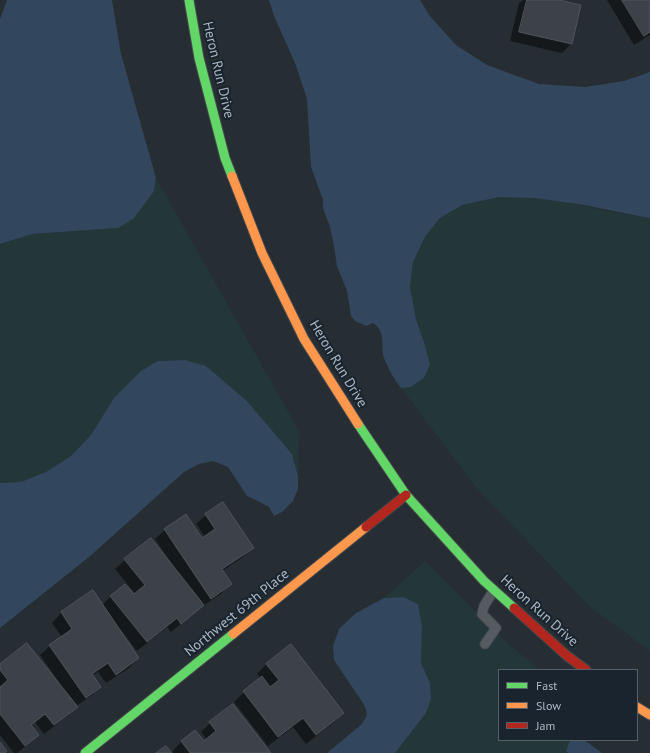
<!DOCTYPE html>
<style>
body{margin:0}
#map{position:relative;width:650px;height:753px;overflow:hidden;background:#262d33;font-family:"PT Sans",sans-serif}
canvas{display:block}
.legend{position:absolute;left:498px;top:669px;width:140px;height:72px;box-sizing:border-box;background:#19242e;border:1px solid #55606b;margin:0;padding:5px 7px;list-style:none;font-size:12px;color:#aeb9c6}
.legend li{display:flex;align-items:center;gap:8px;height:20px}
.legend b{width:20px;border:1px solid #55606b}
</style>
<div id="map">
<canvas width="650" height="753"></canvas>
<ul class="legend">
<li><b style="height:5px;background:#63d668"></b>Fast</li>
<li><b style="height:5px;background:#ff974d"></b>Slow</li>
<li><b style="height:5px;background:#b3261e"></b>Jam</li>
</ul>
</div>
<script>
const ctx = document.querySelector('canvas').getContext('2d');
ctx.lineJoin = 'round';
function fillPath(path, color) { ctx.fillStyle = color; ctx.fill(path, 'evenodd'); }
function stroke(path, color, width, dash) { ctx.strokeStyle = color; ctx.lineWidth = width; ctx.lineCap = dash ? 'butt' : 'round'; ctx.setLineDash(dash || []); ctx.stroke(path); }
function write(font, color, halo, rows, align = 'center') {
  ctx.font = font + ' "PT Sans",sans-serif'; ctx.lineWidth = 4; ctx.setLineDash([]); ctx.textBaseline = 'middle'; ctx.strokeStyle = halo; ctx.fillStyle = color; for (const [text, x, y, turn = 0] of rows) {
    ctx.save(); ctx.translate(x, y); ctx.rotate((+turn || 0) * Math.PI / 180); ctx.textAlign = isNaN(turn) ? turn : align; if (halo) ctx.strokeText(text, 0, 0); ctx.fillText(text, 0, 0); ctx.restore();
  }
}
fillPath(new Path2D(`
 M 156,178 L 299,431 L 298,476 L 292,454 L 247,401 L 206,366 L 185,360 L 158,361 L 114,398 L 91,435 L 71,456 L 46,472 L 21,482 L 0,483 L 0,244 L 32,234 L 118,228 L 154,191 Z
 M 499,197 C 511,197 524,196 536,198 C 575,202 612,214 650,218 L 650,651 L 589,606 L 475,486 L 401,388 L 411,387 L 424,378 L 430,365 L 425,345 L 416,319 L 410,287 L 413,262 L 425,237 L 439,219 L 462,205 Z
 M 425,561 L 505,641 L 540,670 L 499,670 L 499,740 L 570,740 L 566,751 L 568,753 L 395,753 L 426,713 L 431,699 L 430,683 L 421,663 L 422,627 L 403,597 L 384,598 Z`), '#233739');
fillPath(new Path2D(`
 M 7,0 L 112,0 L 121,54 L 156,178 L 154,191 L 134,218 L 118,228 L 32,234 L 0,244 L 0,19 Z
 M 269,0 L 420,0 L 430,16 L 456,45 L 487,65 L 539,84 L 585,87 L 624,81 L 650,72 L 650,218 L 638,216 L 584,205 L 535,198 L 499,197 L 462,205 L 439,219 L 425,237 L 413,262 L 410,287 L 416,319 L 425,345 L 430,365 L 424,378 L 411,387 L 401,388 C 394,379 388,369 384,358 C 380,346 387,332 373,323 L 366,326 L 355,321 L 351,316 L 347,291 L 337,266 L 334,246 L 330,227 L 323,208 L 323,200 L 311,167 L 307,99 L 295,63 L 274,16 Z
 M 185,360 L 206,366 L 247,401 L 292,454 L 298,476 L 298,489 L 293,501 L 282,512 L 274,516 L 269,507 L 256,500 L 247,496 L 228,467 L 213,461 L 199,464 L 184,472 L 89,557 L 0,628 L 0,483 L 21,482 L 46,472 L 71,456 L 91,435 L 114,398 L 141,371 L 158,361 Z
 M 403,597 L 418,604 L 422,627 L 421,663 L 430,683 L 431,699 L 426,713 L 395,753 L 327,753 L 362,724 L 367,715 L 365,706 L 334,660 L 333,646 L 339,629 L 356,613 L 384,598 Z
 M 570,740 L 584,740 L 602,753 L 568,753 L 566,751 Z`), '#32475d');
fillPath(new Path2D(`
 M 523,0 L 554,0 L 571,44 L 562,53 L 510,41 L 519,3 Z
 M 607,0 L 650,0 L 650,35 L 634,45 Z
 M 206,515 L 252,548 L 243,557 L 222,571 L 230,584 L 221,594 L 201,607 L 193,614 L 171,632 L 167,627 L 137,651 L 121,630 L 119,631 L 138,658 L 129,668 L 106,683 L 98,672 L 92,676 L 100,687 L 91,696 L 76,706 L 67,716 L 44,734 L 35,722 L 31,726 L 38,734 L 28,744 L 17,753 L 14,753 L 0,735 L 0,665 L 57,682 L 58,681 L 40,655 L 50,646 L 62,637 L 52,623 L 61,613 L 93,591 L 102,605 L 111,596 L 135,598 L 137,596 L 115,569 L 125,560 L 169,562 L 170,561 L 155,539 L 165,530 L 202,539 L 205,537 L 196,524 Z
 M 266,664 L 343,713 L 334,722 L 306,744 L 293,727 L 268,746 L 234,702 L 244,692 L 261,679 L 257,674 Z
 M 210,723 L 270,753 L 173,753 L 172,752 L 181,742 L 195,731 L 204,742 L 207,740 L 201,732 Z`), '#0007');
const building = new Path2D(`
 M 527,0 L 559,0 L 581,5 L 572,44 L 519,32 Z
 M 622,0 L 650,0 L 650,32 L 644,36 Z
 M 223,502 L 254,548 L 222,569 L 232,584 L 211,599 L 164,529 L 186,514 L 202,538 L 215,529 L 205,514 Z
 M 151,538 L 204,605 L 181,624 L 177,618 L 147,642 L 110,596 L 125,584 L 134,594 L 145,585 L 124,559 Z
 M 93,590 L 139,658 L 116,675 L 108,663 L 92,674 L 101,687 L 86,698 L 49,645 L 72,629 L 61,612 Z
 M 27,643 L 78,707 L 54,725 L 45,714 L 31,725 L 39,735 L 25,746 L 0,714 L 0,687 L 8,680 L 0,670 L 0,664 Z
 M 291,644 L 344,713 L 316,735 L 303,718 L 278,737 L 243,691 L 262,676 L 270,687 L 279,680 L 266,664 Z
 M 233,704 L 271,753 L 190,753 L 181,741 L 195,730 L 204,741 L 216,731 L 209,722 Z
 M 0,742 L 7,751 L 5,753 L 0,753 Z
 M 166,746 L 172,753 L 156,753 Z`);
fillPath(building, '#3d4248');
stroke(building, '#4d545c', 1);
const lane = new Path2D(`
 M 485,644 L 496,628 L 482,614 L 484,606 L 494,590`);
const fast = new Path2D(`
 M 189,0 L 199,58 L 225,158 L 232,176
 M 358,424 L 406,495 L 484,581 L 514,608
 M 85,753 L 233,634`);
const slow = new Path2D(`
 M 232,176 L 262,253 L 304,339 L 358,424
 M 233,634 L 366,527
 M 637,707 L 650,715`);
const jam = new Path2D(`
 M 366,527 L 406,495
 M 514,608 L 566,655 L 586,670`);
stroke(lane, '#44494e', 11);
stroke(fast, '#44494e', 11);
stroke(slow, '#44494e', 11);
stroke(jam, '#44494e', 11);
stroke(lane, '#565b62', 9);
stroke(fast, '#63d668', 9);
stroke(slow, '#ff974d', 9);
stroke(jam, '#b3261e', 9);
write('14px', '#aeb9c6', '#19242e', [
 ["Heron Run Drive",218,70,77],
 ["Heron Run Drive",338,364,59],
 ["Heron Run Drive",539,611,42],
 ["Northwest 69th Place",237,613,-39]
]);
</script>
